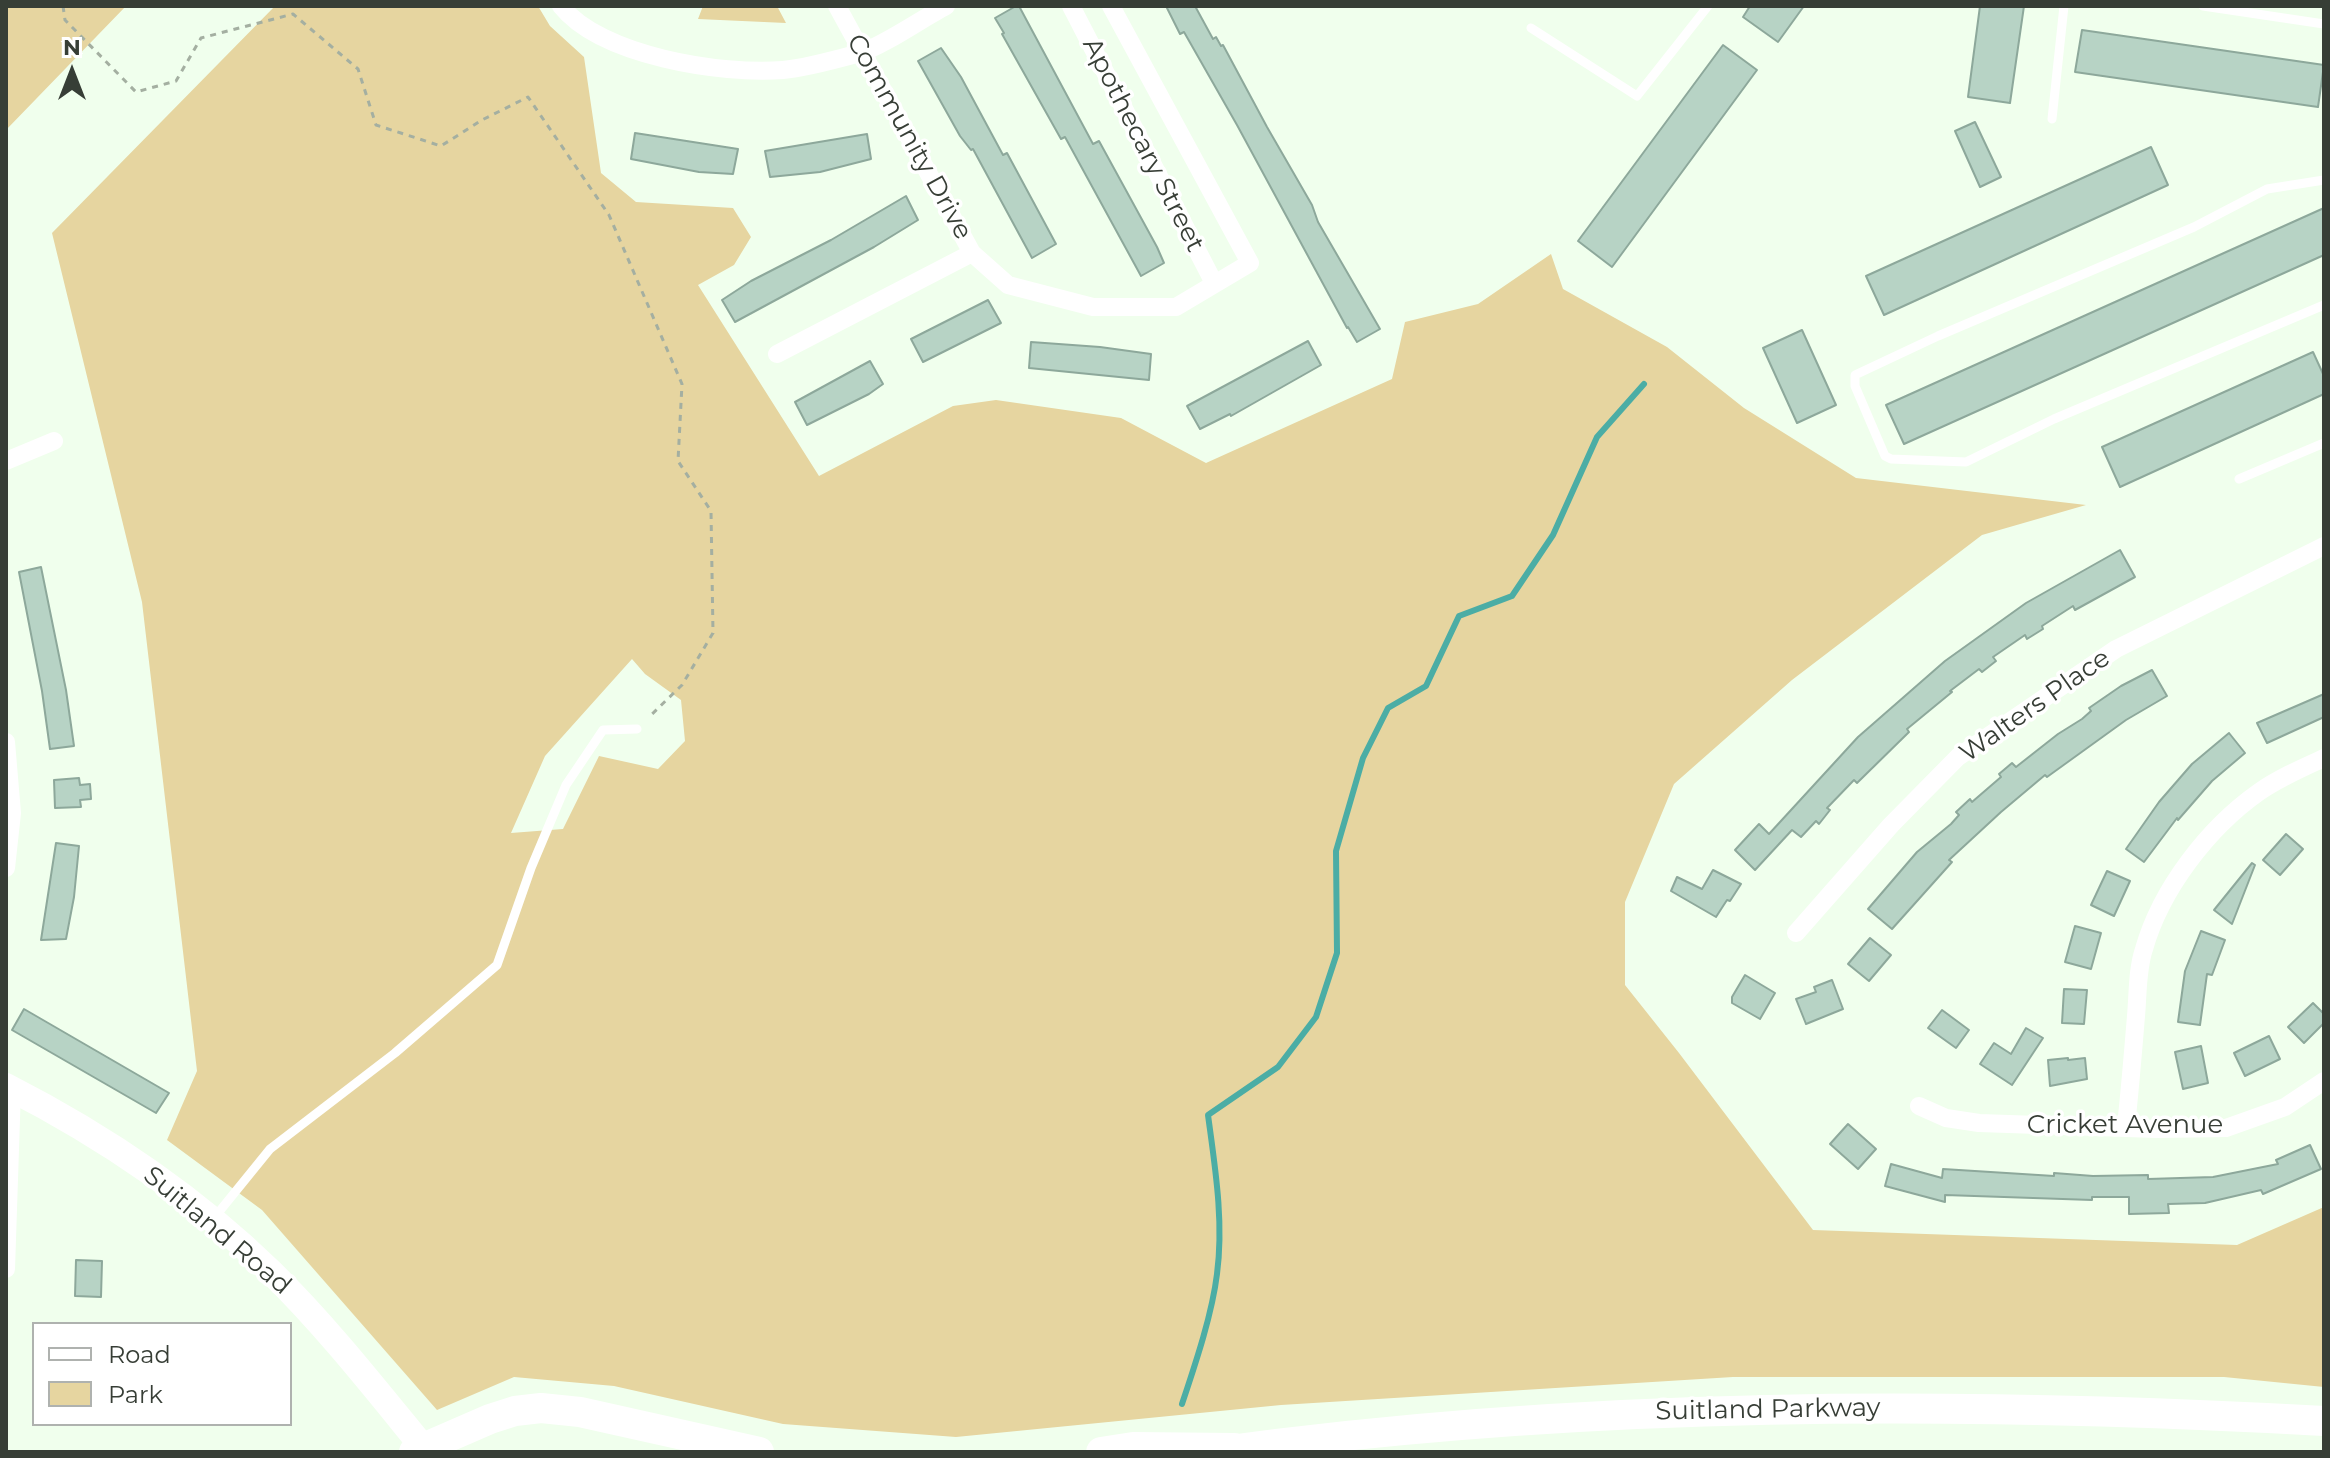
<!DOCTYPE html>
<style>
body{margin:0}
#map{position:relative;width:2330px;height:1458px;overflow:hidden;background:#f0ffed;font-family:Montserrat,sans-serif}
canvas{display:block}
.frame{position:absolute;inset:0;border:8px solid #373e36;pointer-events:none}
.legend{position:absolute;left:32px;top:1322px;width:260px;height:104px;box-sizing:border-box;background:#fff;border:2px solid #afb2af;margin:0;padding:10px 14px;list-style:none;font-size:24px;color:#373e36}
.legend li{display:flex;align-items:center;gap:16px;height:40px}
.legend b{width:40px;border:2px solid #afb2af}
.north{position:absolute;left:32px;top:32px;width:80px;height:80px;-webkit-text-stroke:6px #fff;paint-order:stroke;rotate:0deg;font-size:22px;font-weight:700;line-height:32px;text-align:center;color:#373e36}
.north::after{content:'';display:block;margin:auto;width:28px;height:36px;background:#373e36;clip-path:polygon(50% 0,100% 100%,50% 72%,0 100%)}
</style>
<div id="map">
<canvas width="2330" height="1458"></canvas>
<div class="frame"></div>
<ul class="legend">
<li><b style="height:10px;background:#fff"></b>Road</li>
<li><b style="height:22px;background:#e6d5a0"></b>Park</li>
</ul>
<div class="north">N</div>
</div>
<script>
const ctx = document.querySelector('canvas').getContext('2d');
ctx.lineJoin = 'round';
function fillPath(path, color) { ctx.fillStyle = color; ctx.fill(path, 'evenodd'); }
function stroke(path, color, width, dash) { ctx.strokeStyle = color; ctx.lineWidth = width; ctx.lineCap = dash ? 'butt' : 'round'; ctx.setLineDash(dash || []); ctx.stroke(path); }
function write(font, color, halo, rows, align = 'center') {
  ctx.font = font + ' Montserrat,sans-serif'; ctx.lineWidth = 7; ctx.setLineDash([]); ctx.textBaseline = 'middle'; ctx.strokeStyle = halo; ctx.fillStyle = color; for (const [text, x, y, turn = 0] of rows) {
    ctx.save(); ctx.translate(x, y); ctx.rotate((+turn || 0) * Math.PI / 180); ctx.textAlign = isNaN(turn) ? turn : align; if (halo) ctx.strokeText(text, 0, 0); ctx.fillText(text, 0, 0); ctx.restore();
  }
}
fillPath(new Path2D(`
 M 6,6 L 126,6 L 6,130 Z
 M 275,6 L 538,6 L 550,26 L 584,57 L 601,173 L 636,202 L 733,208 L 751,237 L 734,265 L 698,285 L 819,476 L 953,406 L 996,400 L 1121,418 L 1206,463 L 1392,379 L 1405,322 L 1478,304 L 1551,254 L 1563,289 L 1667,347 L 1744,408 L 1856,478 L 2086,505 L 1982,535 L 1792,680 L 1674,784 L 1625,902 L 1625,985 L 1679,1053 L 1813,1230 L 2237,1245 L 2324,1207 L 2324,1387 L 2224,1377 L 1733,1377 L 1281,1405 L 956,1437 L 783,1424 L 614,1386 L 514,1377 L 437,1410 L 262,1210 L 167,1140 L 197,1071 L 142,602 L 52,233 ZM 632,659 L 645,674 L 681,700 L 685,741 L 658,769 L 599,756 L 563,829 L 511,833 L 545,756 Z
 M 703,6 L 777,6 L 786,23 L 698,19 Z`), '#e6d5a0');
stroke(new Path2D(`
 M 1182,1404 C 1195,1365 1212,1315 1217,1274 C 1224,1221 1215,1167 1208,1115 L 1278,1067 L 1316,1017 L 1337,953 L 1336,851 L 1363,758 L 1388,708 L 1426,686 L 1459,616 L 1512,596 L 1553,535 L 1597,437 L 1644,384`), '#4bada5', 6);
const building = new Path2D(`
 M 1016,6 L 1019,6 L 1027,21 L 1093,144 L 1099,141 L 1157,247 L 1164,263 L 1141,276 L 1065,137 L 1061,139 L 1002,34 L 1004,33 L 995,18 Z
 M 1166,6 L 1195,6 L 1213,39 L 1216,37 L 1221,46 L 1223,45 L 1267,127 L 1312,205 L 1318,222 L 1380,329 L 1357,342 L 1348,327 L 1347,328 L 1237,125 L 1184,32 L 1180,34 Z
 M 1750,6 L 1804,6 L 1778,42 L 1743,17 Z
 M 1980,6 L 2024,6 L 2010,103 L 1968,97 Z
 M 2082,30 L 2324,65 L 2318,107 L 2075,72 Z
 M 1723,45 L 1757,70 L 1612,267 L 1578,241 Z
 M 941,48 L 961,77 L 1003,155 L 1007,153 L 1056,244 L 1032,258 L 973,149 L 971,150 L 960,136 L 918,61 Z
 M 1975,122 L 2001,177 L 1980,187 L 1955,131 Z
 M 635,133 L 738,149 L 733,174 L 699,172 L 631,159 Z
 M 867,134 L 871,159 L 820,172 L 770,177 L 765,151 Z
 M 2151,147 L 2168,185 L 1884,315 L 1866,276 Z
 M 906,196 L 918,220 L 874,247 L 735,322 L 722,300 L 751,281 L 831,240 Z
 M 2324,208 L 2324,255 L 1904,444 L 1886,405 Z
 M 988,300 L 1001,323 L 923,362 L 911,339 Z
 M 1802,330 L 1836,405 L 1797,423 L 1763,348 Z
 M 1308,341 L 1321,365 L 1231,416 L 1230,414 L 1200,429 L 1187,406 Z
 M 1031,342 L 1100,347 L 1151,354 L 1149,380 L 1029,368 Z
 M 2313,352 L 2324,376 L 2324,394 L 2120,487 L 2102,447 Z
 M 870,361 L 883,384 L 869,394 L 807,425 L 795,402 Z
 M 2120,550 L 2135,577 L 2075,610 L 2073,606 L 2042,626 L 2043,629 L 2027,639 L 2025,635 L 1993,657 L 1996,661 L 1982,672 L 1979,669 L 1950,691 L 1952,692 L 1907,729 L 1909,732 L 1857,783 L 1854,780 L 1827,808 L 1830,810 L 1819,824 L 1816,821 L 1801,837 L 1792,830 L 1755,870 L 1735,850 L 1759,824 L 1769,834 L 1858,737 L 1945,661 L 2026,603 Z
 M 41,567 L 66,690 L 74,746 L 50,749 L 42,691 L 19,572 Z
 M 2152,670 L 2167,696 L 2126,720 L 2047,777 L 2045,775 L 2001,812 L 1949,860 L 1952,862 L 1892,929 L 1868,909 L 1917,852 L 1951,824 L 1959,815 L 1956,812 L 1970,799 L 1972,802 L 2001,777 L 1999,774 L 2012,763 L 2016,767 L 2058,734 L 2082,719 L 2091,711 L 2089,708 L 2121,686 Z
 M 2324,694 L 2324,717 L 2267,743 L 2257,723 Z
 M 2229,733 L 2245,753 L 2212,781 L 2178,820 L 2177,818 L 2144,862 L 2126,849 L 2159,802 L 2192,764 Z
 M 79,778 L 80,785 L 90,784 L 91,799 L 80,800 L 81,807 L 55,808 L 54,780 Z
 M 2286,834 L 2303,849 L 2280,875 L 2263,860 Z
 M 56,843 L 79,846 L 74,897 L 66,939 L 41,940 Z
 M 2252,863 L 2255,865 L 2232,924 L 2214,910 Z
 M 1713,870 L 1741,884 L 1730,901 L 1727,900 L 1716,917 L 1671,891 L 1677,877 L 1702,889 Z
 M 2107,871 L 2130,881 L 2114,916 L 2091,905 Z
 M 2075,926 L 2101,933 L 2091,969 L 2065,962 Z
 M 2201,931 L 2225,940 L 2212,975 L 2207,974 L 2200,1025 L 2178,1022 L 2185,971 Z
 M 1870,938 L 1891,955 L 1869,981 L 1848,964 Z
 M 1745,975 L 1775,993 L 1760,1019 L 1732,1003 L 1732,997 Z
 M 1832,980 L 1843,1009 L 1806,1024 L 1796,999 L 1816,992 L 1814,987 Z
 M 2064,989 L 2087,990 L 2084,1024 L 2062,1023 Z
 M 2313,1003 L 2324,1014 L 2324,1023 L 2304,1043 L 2288,1027 Z
 M 24,1009 L 169,1093 L 156,1113 L 12,1030 Z
 M 1942,1010 L 1969,1030 L 1956,1048 L 1928,1028 Z
 M 2026,1028 L 2043,1038 L 2012,1085 L 1980,1064 L 1994,1043 L 2011,1054 Z
 M 2269,1036 L 2280,1059 L 2245,1076 L 2234,1053 Z
 M 2201,1046 L 2208,1083 L 2183,1089 L 2175,1052 Z
 M 2068,1058 L 2068,1060 L 2085,1058 L 2087,1079 L 2050,1086 L 2048,1060 Z
 M 1848,1124 L 1876,1149 L 1858,1169 L 1830,1144 Z
 M 2310,1145 L 2321,1169 L 2263,1194 L 2261,1190 L 2205,1203 L 2168,1204 L 2169,1213 L 2129,1214 L 2129,1197 L 2092,1197 L 2092,1200 L 1945,1195 L 1945,1202 L 1885,1186 L 1891,1164 L 1942,1178 L 1943,1169 L 2054,1176 L 2054,1173 L 2093,1176 L 2148,1175 L 2148,1179 L 2213,1177 L 2278,1164 L 2276,1160 Z
 M 76,1260 L 102,1261 L 101,1297 L 75,1296 Z`);
fillPath(building, '#b7d3c5');
stroke(building, '#8da89b', 2);
stroke(new Path2D(`
 M 63,6 L 65,20 L 136,92 L 176,81 L 201,38 L 293,14 L 358,69 L 376,125 L 441,146 L 482,120 L 528,97 L 609,215 L 682,384 L 678,461 L 711,511 L 713,633 L 682,685 L 648,718`), '#a4afa1', 3, [6, 6]);
stroke(new Path2D(`
 M 2203,6 L 2324,24
 M 1531,28 L 1637,96 L 1708,6
 M 2052,119 L 2064,6
 M 2324,180 L 2267,189 L 2194,227 L 1938,336 L 1855,375 L 1855,386 L 1885,456 L 1891,459 L 1966,462 L 2054,419 L 2324,305
 M 2239,479 L 2324,443
 M 214,1218 L 270,1149 L 395,1053 L 497,965 L 531,868 L 566,785 L 603,730 L 637,729`), '#fff', 9);
stroke(new Path2D(`
 M 561,6 C 601,56 721,75 783,70 C 806,68 838,59 860,53 C 883,46 923,18 946,6
 M 837,6 L 972,253 L 1008,285 L 1093,307 L 1176,307 L 1250,263 L 1111,6
 M 1071,6 L 1214,283
 M 777,354 L 972,253
 M 6,461 L 54,441
 M 6,742 L 12,813 L 6,868
 M 1796,933 L 1891,825 L 1958,757 L 2116,649 L 2324,546
 M 1919,1106 L 1946,1118 L 1979,1123 L 2156,1129 L 2226,1128 L 2285,1107 L 2324,1081
 M 2126,1126 C 2130,1089 2133,1053 2136,1016 C 2138,994 2137,970 2144,949 C 2161,889 2208,828 2259,792 C 2279,778 2302,768 2324,758
 M 6,1269 L 12,1089`), '#fff', 18);
stroke(new Path2D(`
 M 6,1086 C 102,1135 193,1196 271,1272 C 327,1327 377,1391 427,1452`), '#fff', 26);
stroke(new Path2D(`
 M 414,1452 L 490,1419 L 515,1411 L 541,1408 L 580,1412 L 759,1452
 M 1101,1452 L 1133,1447 L 1234,1448
 M 1214,1452 C 1582,1401 1954,1401 2324,1421`), '#fff', 30);
write('26px', '#373e36', '#fff', [
 ["Community Drive",909,137,61],
 ["Apothecary Street",1143,145,63],
 ["Walters Place",2035,706,-35],
 ["Cricket Avenue",2125,1125],
 ["Suitland Road",217,1231,40],
 ["Suitland Parkway",1768,1410,-1]
]);
</script>
